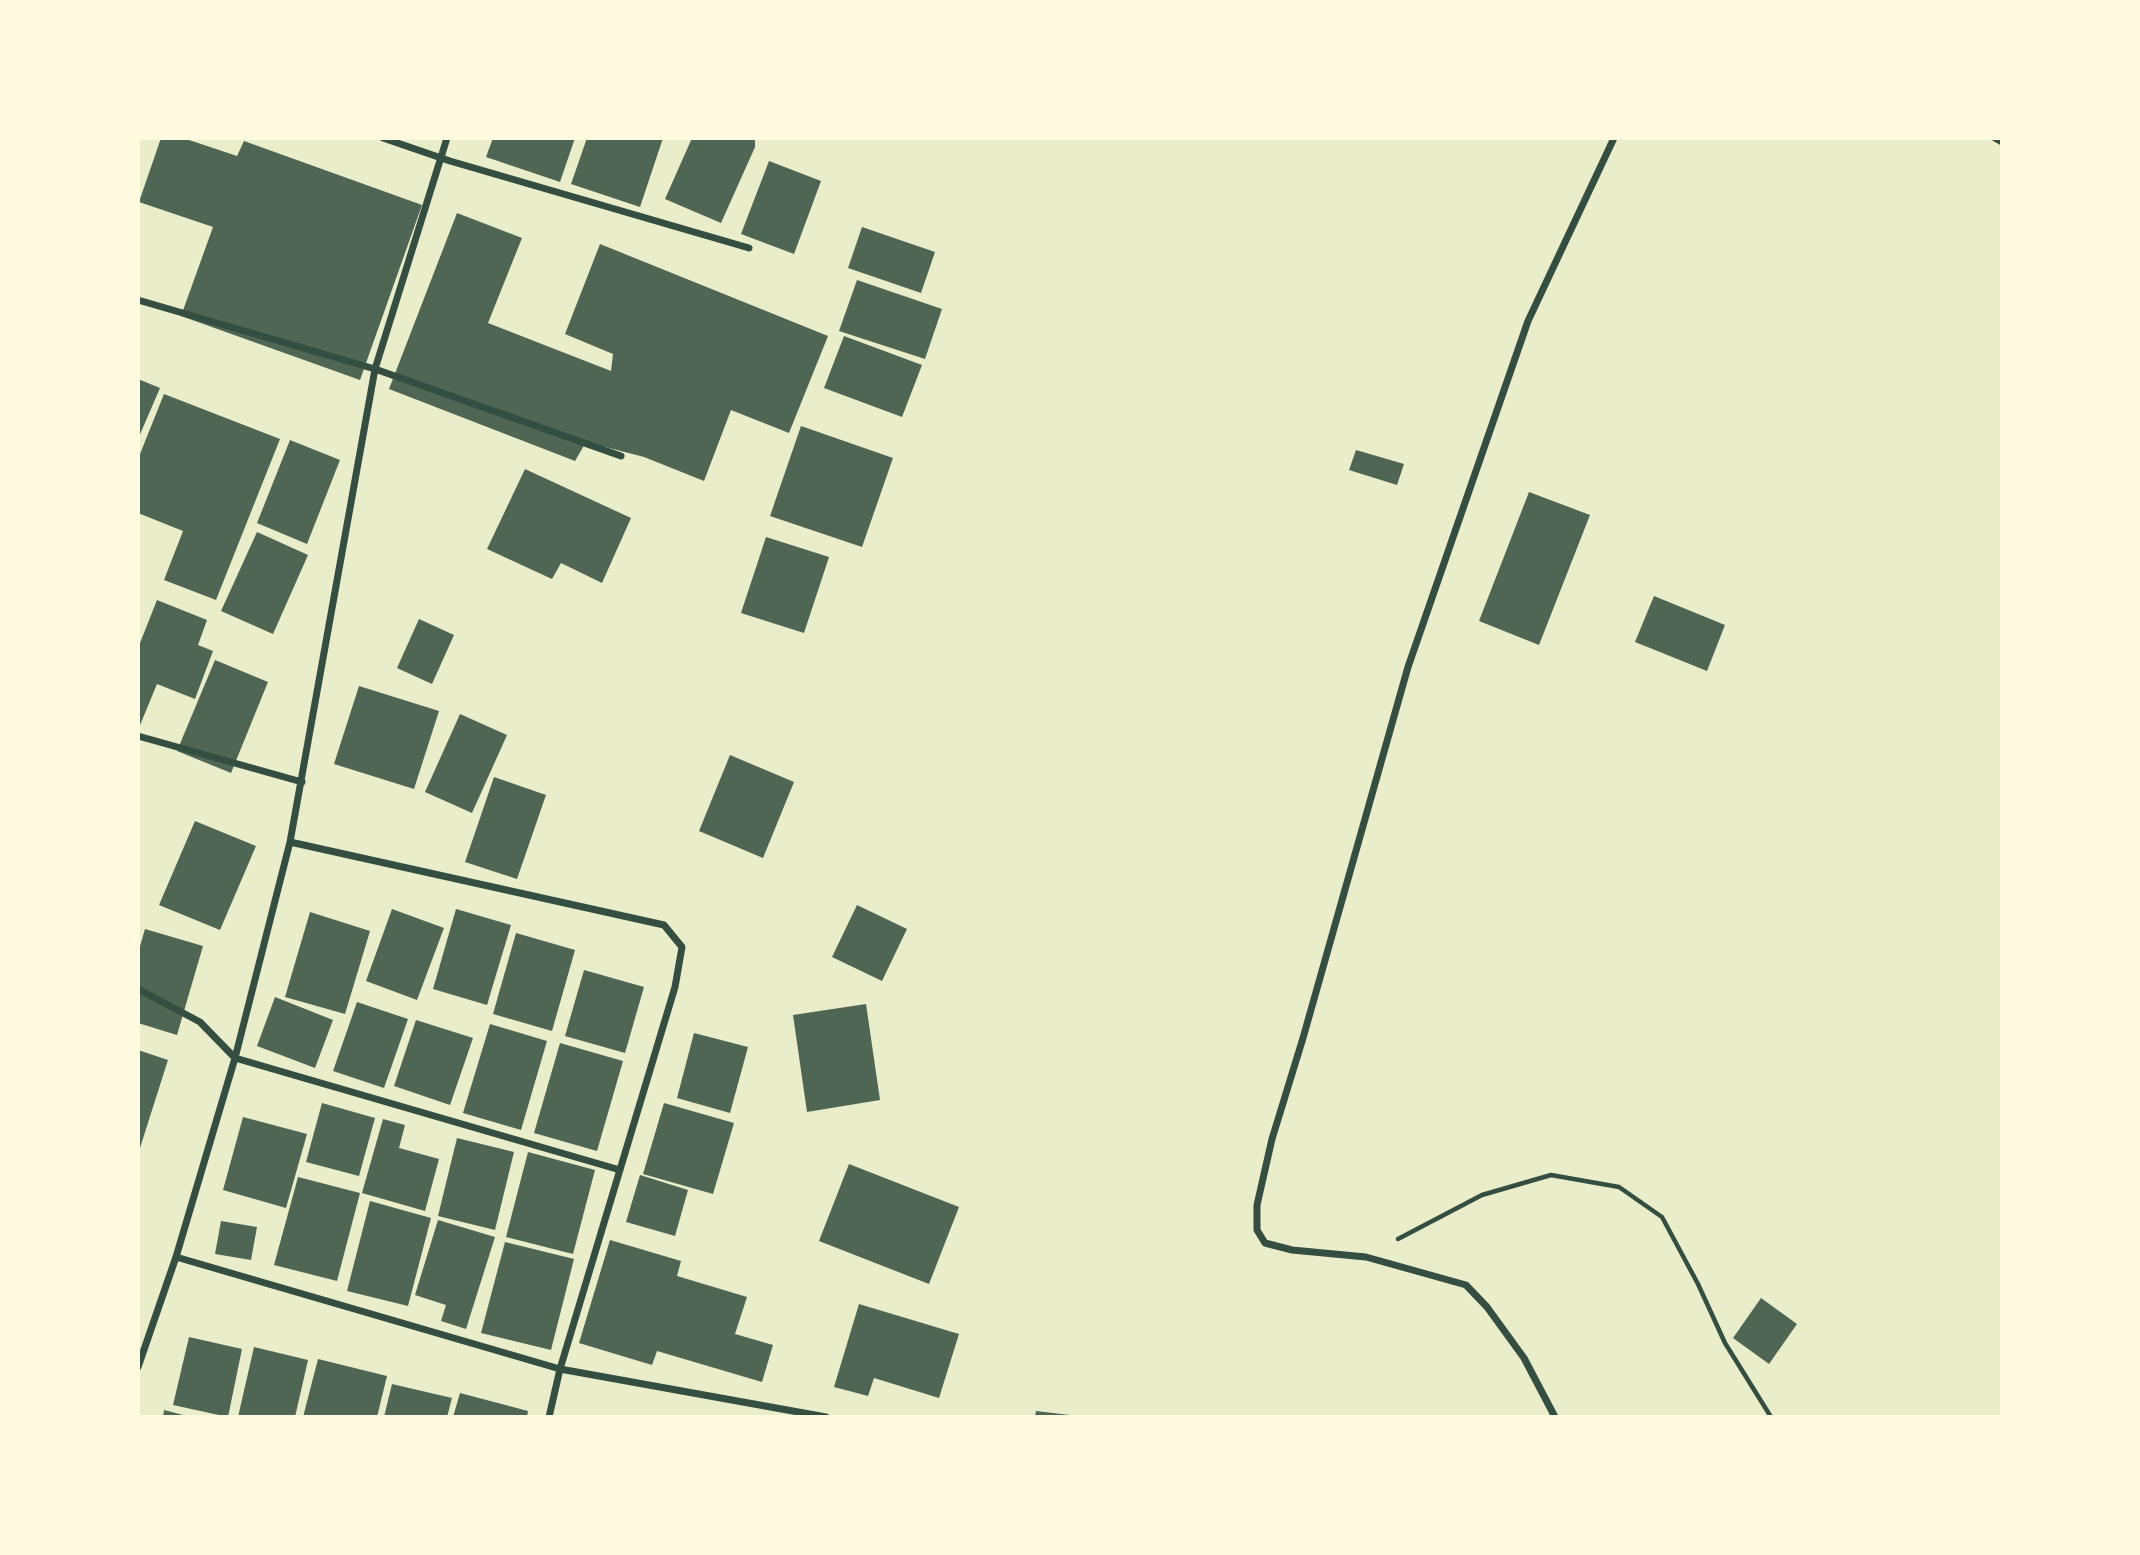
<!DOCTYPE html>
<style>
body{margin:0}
#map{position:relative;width:2140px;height:1555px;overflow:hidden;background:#e9edc9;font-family:"Roboto Serif",serif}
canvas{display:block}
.frame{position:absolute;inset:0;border:140px solid #fefae0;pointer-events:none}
</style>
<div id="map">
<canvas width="2140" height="1555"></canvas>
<div class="frame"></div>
</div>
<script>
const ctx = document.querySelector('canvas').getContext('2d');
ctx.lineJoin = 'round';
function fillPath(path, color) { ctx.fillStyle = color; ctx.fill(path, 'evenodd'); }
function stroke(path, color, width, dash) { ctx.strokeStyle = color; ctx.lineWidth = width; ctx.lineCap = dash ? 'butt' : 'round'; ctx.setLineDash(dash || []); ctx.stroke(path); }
fillPath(new Path2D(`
 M 161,138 L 183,138 L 237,156 L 244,141 L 422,205 L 360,380 L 181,316 L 213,227 L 139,202 Z
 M 493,138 L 575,138 L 560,182 L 486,157 Z
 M 587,138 L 663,138 L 640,207 L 571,184 Z
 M 692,138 L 755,138 L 755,147 L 721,223 L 665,199 Z
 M 769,161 L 821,181 L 794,254 L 741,234 Z
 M 457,213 L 522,238 L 488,323 L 611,371 L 613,354 L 565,334 L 600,244 L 828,336 L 789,433 L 731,410 L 704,481 L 644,457 L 586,442 L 575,461 L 389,389 Z
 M 862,227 L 935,252 L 921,293 L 848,268 Z
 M 857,280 L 942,309 L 925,359 L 839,331 Z
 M 844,336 L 922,365 L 902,417 L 824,388 Z
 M 138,379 L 160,388 L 138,439 Z
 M 164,394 L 280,439 L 216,600 L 164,580 L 183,531 L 138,513 L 138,459 Z
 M 801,426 L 893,458 L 862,547 L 770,516 Z
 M 290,440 L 340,460 L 307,544 L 257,523 Z
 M 1356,450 L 1404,464 L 1397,485 L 1349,470 Z
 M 525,469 L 631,518 L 602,583 L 561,563 L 552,579 L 487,549 Z
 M 1529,492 L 1590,515 L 1539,645 L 1479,621 Z
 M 257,532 L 308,555 L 273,634 L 221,611 Z
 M 766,537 L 829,557 L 804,633 L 741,613 Z
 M 1654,596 L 1725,625 L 1707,671 L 1635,642 Z
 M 157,600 L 207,620 L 198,645 L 213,651 L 195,699 L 157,684 L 138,730 L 138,648 Z
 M 419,619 L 454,635 L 432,684 L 397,668 Z
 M 215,660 L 268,682 L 231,773 L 177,751 Z
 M 359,686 L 439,711 L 414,789 L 334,764 Z
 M 460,714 L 507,735 L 472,813 L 425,792 Z
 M 730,755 L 794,782 L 763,858 L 699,831 Z
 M 494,777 L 546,795 L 517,879 L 465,862 Z
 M 195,821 L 256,846 L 220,930 L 159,905 Z
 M 857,905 L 907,929 L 882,981 L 832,957 Z
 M 392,909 L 444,928 L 417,1000 L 366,981 Z
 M 456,909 L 511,925 L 487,1005 L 433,989 Z
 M 310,912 L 370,931 L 345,1014 L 285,997 Z
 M 145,929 L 203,946 L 177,1035 L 138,1023 L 138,953 Z
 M 516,933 L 575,950 L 552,1031 L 493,1014 Z
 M 584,970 L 644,987 L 625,1053 L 565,1036 Z
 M 275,997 L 333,1020 L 315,1068 L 257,1046 Z
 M 357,1002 L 408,1019 L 384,1088 L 333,1071 Z
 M 866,1004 L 880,1100 L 807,1112 L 793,1015 Z
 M 416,1020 L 473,1038 L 450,1105 L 394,1086 Z
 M 490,1024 L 547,1041 L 521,1130 L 463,1113 Z
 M 694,1033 L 748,1047 L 730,1113 L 677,1098 Z
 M 560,1043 L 623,1061 L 597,1151 L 534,1133 Z
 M 138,1050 L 168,1060 L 139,1151 L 138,1151 Z
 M 322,1103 L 375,1118 L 359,1176 L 306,1162 Z
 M 664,1103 L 734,1123 L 713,1194 L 643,1174 Z
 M 243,1117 L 307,1134 L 286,1208 L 223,1190 Z
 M 383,1119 L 405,1125 L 399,1148 L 439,1159 L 425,1211 L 362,1193 Z
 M 457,1138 L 514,1152 L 495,1230 L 438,1216 Z
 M 528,1152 L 595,1170 L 573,1254 L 506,1237 Z
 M 849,1164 L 959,1207 L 929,1284 L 819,1241 Z
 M 640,1175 L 688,1190 L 675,1236 L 626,1222 Z
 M 298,1177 L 360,1193 L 337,1281 L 274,1265 Z
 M 370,1201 L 431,1218 L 408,1306 L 347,1291 Z
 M 438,1220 L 495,1237 L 466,1329 L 441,1321 L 446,1305 L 415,1295 Z
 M 221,1221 L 257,1227 L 251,1260 L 215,1254 Z
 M 610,1240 L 681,1261 L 677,1276 L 747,1297 L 735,1334 L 773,1345 L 762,1382 L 657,1351 L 652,1365 L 579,1343 Z
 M 505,1242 L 574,1259 L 551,1350 L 481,1333 Z
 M 1761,1298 L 1797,1324 L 1769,1364 L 1733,1338 Z
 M 859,1304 L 959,1334 L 939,1398 L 874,1378 L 868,1396 L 834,1387 Z
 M 189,1337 L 242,1349 L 228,1417 L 173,1405 Z
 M 254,1347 L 308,1360 L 295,1417 L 238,1417 Z
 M 318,1359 L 387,1376 L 377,1417 L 303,1417 Z
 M 392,1384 L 452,1398 L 447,1417 L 384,1417 Z
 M 460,1393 L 528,1411 L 527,1417 L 453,1417 Z
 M 164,1410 L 187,1416 L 187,1417 L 163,1417 Z
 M 1036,1411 L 1070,1415 L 1070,1417 L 1035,1417 Z`), '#4f6655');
stroke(new Path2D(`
 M 1398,1239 L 1482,1195 L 1551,1175 L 1619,1187 L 1662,1217 L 1698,1284 L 1725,1343 L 1771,1417`), '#344e41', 4.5);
stroke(new Path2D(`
 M 383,138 L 450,161 L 749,248
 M 1995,138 L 2002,142
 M 138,300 L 375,369 L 621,456
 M 138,736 L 302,782
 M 290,842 L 664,925 L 682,947 L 675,987 L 560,1369 L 549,1417
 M 138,989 L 200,1022 L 235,1058 L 620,1170
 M 176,1257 L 560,1369 L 826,1417
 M 138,1367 L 176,1257 L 235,1058 L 290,842 L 375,369 L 447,138
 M 1555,1417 L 1524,1358 L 1487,1307 L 1466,1285 L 1366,1257 L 1292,1250 L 1265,1243 L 1257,1230 L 1257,1205 L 1272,1139 L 1303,1038 L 1408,667 L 1528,321 L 1614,138`), '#344e41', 7);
</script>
